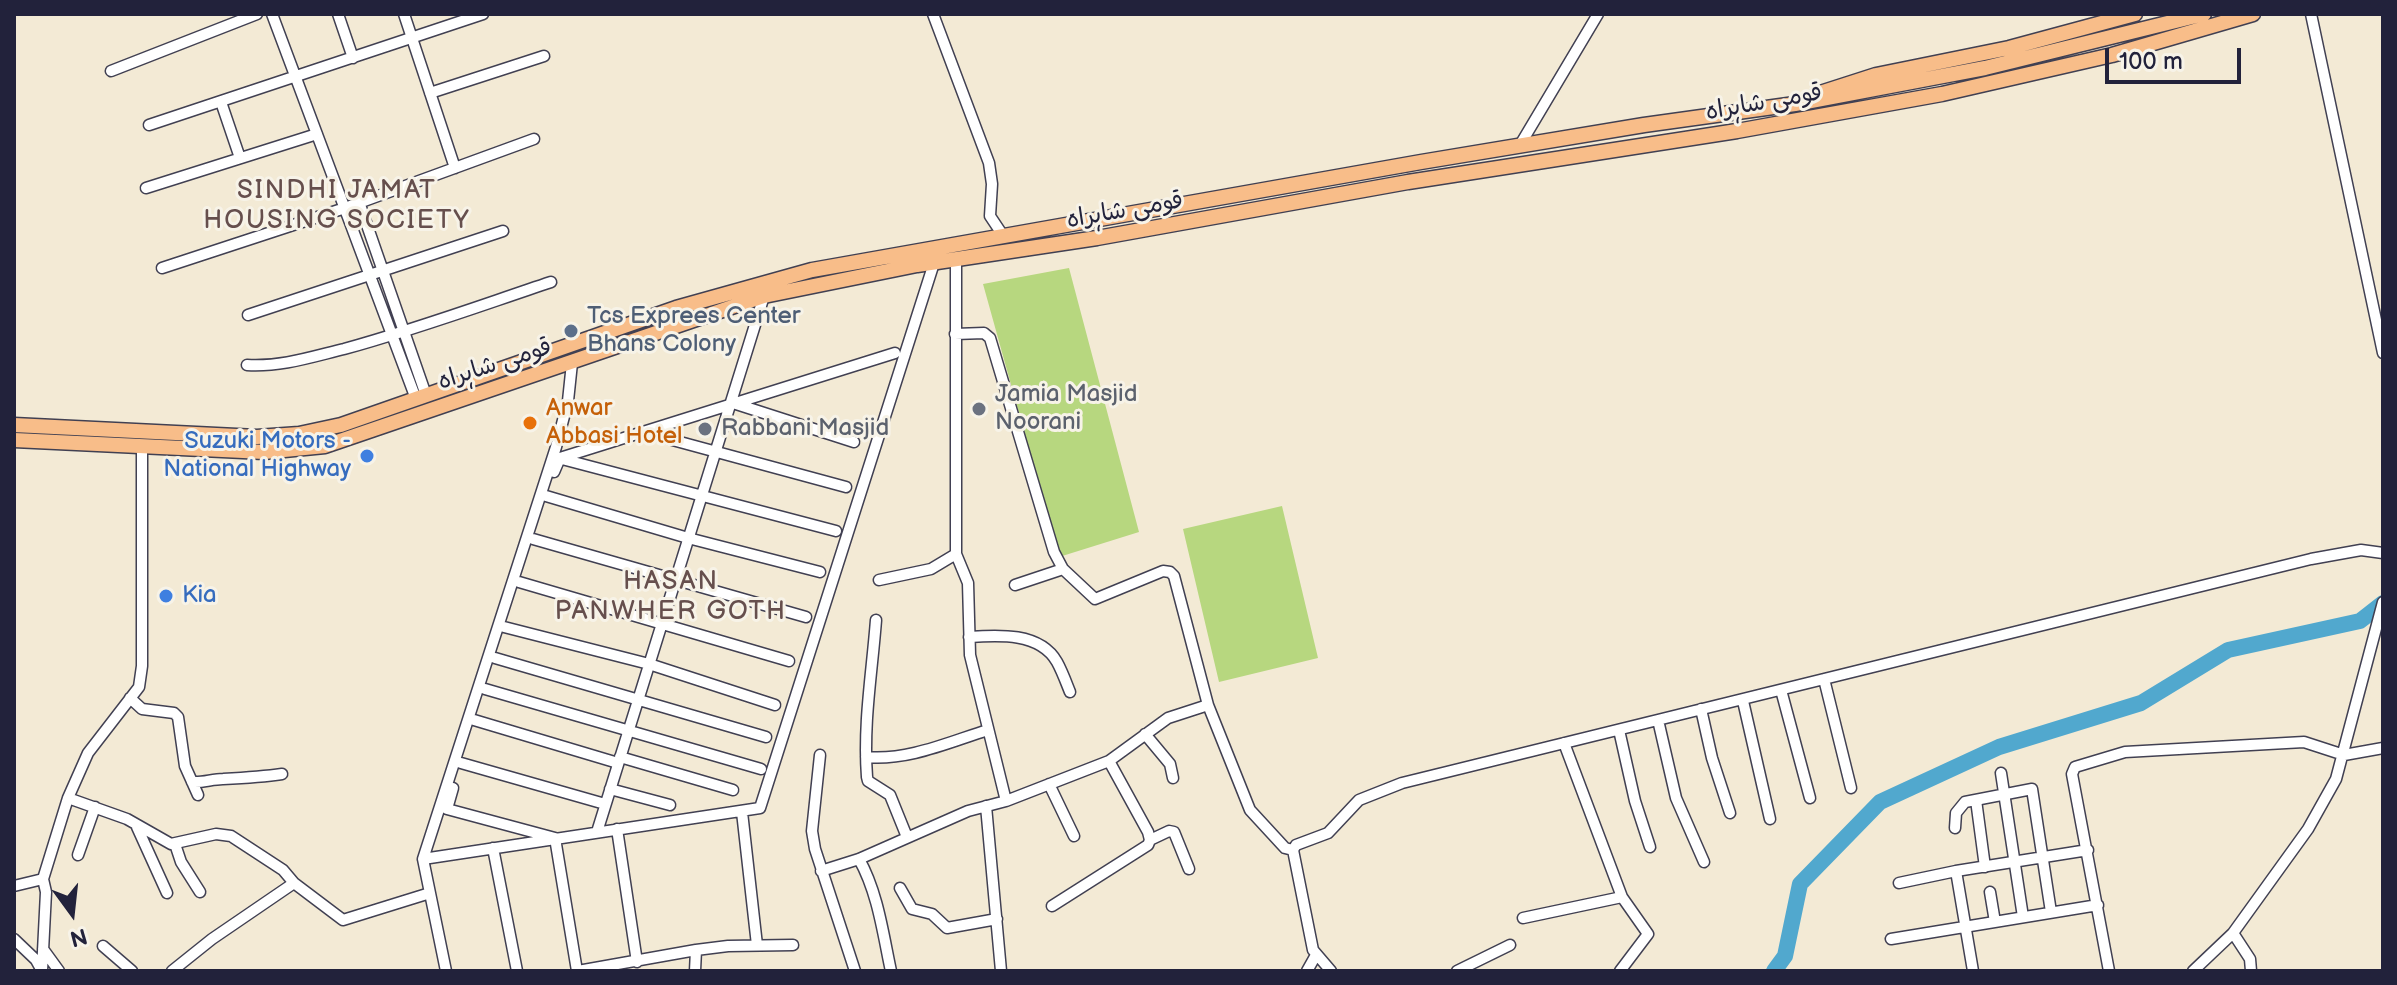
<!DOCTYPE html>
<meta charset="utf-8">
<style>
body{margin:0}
#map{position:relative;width:2397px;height:985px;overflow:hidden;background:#f3ead5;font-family:"Balsamiq Sans",sans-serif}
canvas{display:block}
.frame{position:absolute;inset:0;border:16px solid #22223b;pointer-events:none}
.north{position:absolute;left:32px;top:873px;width:80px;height:80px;-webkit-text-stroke:6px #f7f3e8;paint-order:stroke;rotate:165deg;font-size:22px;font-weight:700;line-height:32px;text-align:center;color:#22223b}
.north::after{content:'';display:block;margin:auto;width:28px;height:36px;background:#22223b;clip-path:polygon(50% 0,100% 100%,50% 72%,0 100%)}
.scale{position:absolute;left:2105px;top:48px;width:136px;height:36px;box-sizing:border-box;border:4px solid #22223b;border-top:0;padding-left:10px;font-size:24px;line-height:28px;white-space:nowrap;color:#22223b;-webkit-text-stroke:6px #f7f3e8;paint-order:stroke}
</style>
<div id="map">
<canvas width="2397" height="985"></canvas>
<div class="frame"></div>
<div class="north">N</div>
<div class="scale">100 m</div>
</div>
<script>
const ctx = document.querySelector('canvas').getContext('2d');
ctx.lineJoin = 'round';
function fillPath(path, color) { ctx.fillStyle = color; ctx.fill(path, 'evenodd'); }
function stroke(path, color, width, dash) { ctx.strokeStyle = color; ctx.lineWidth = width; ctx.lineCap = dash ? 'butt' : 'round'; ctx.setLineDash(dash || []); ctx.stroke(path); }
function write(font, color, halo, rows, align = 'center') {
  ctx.font = font + ' "Balsamiq Sans","Playpen Sans Arabic",sans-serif'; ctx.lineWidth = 6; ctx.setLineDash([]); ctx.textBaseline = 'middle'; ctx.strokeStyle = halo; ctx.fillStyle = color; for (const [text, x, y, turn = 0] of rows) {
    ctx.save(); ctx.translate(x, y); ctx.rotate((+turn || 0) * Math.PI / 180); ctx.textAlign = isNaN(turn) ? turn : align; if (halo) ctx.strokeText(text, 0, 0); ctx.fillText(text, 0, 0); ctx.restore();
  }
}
fillPath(new Path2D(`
 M 1069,268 L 1139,532 L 1059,557 L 983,284 Z
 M 1282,506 L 1318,658 L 1219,682 L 1183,529 Z`), '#b7d77f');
stroke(new Path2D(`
 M 1774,971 L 1785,956 L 1800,884 L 1880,802 L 1999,747 L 2141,703 L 2228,650 L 2360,621 L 2383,603`), '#51a8ce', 16);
const minor = new Path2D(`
 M 272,14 L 416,399
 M 338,14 L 353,58
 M 404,14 L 455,168
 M 933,14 L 989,163 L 992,184 L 990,216 L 1004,237
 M 2311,14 L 2383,353
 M 111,71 L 257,14
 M 430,93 L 544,56
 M 221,102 L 240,158
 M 149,125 L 483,14
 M 1520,145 L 1598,14
 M 146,188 L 317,134
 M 359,202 L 426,395
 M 956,259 L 956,554 L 968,583 L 970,655 L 1006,801
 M 162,268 L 345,208 L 534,139
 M 248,315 L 503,231
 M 955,334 L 984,333 L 990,338 L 1054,552 L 1063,569 L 1095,599 L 1163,571 L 1170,572 L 1174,576 L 1208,705 L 1250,810 L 1285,848 L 1293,850 L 1296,845 L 1328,833 L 1359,800 L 1402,783 L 2311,559 L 2361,550 L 2383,553
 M 572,363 L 568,401 L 556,447 L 423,859 L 760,808 L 934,263
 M 247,365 C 281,367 311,357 344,349 C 414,330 482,305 551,282
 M 733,403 L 854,442
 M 643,432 L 846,487
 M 562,459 L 836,531
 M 554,472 L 560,458 L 895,353
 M 546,496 L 688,538 L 820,572
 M 533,539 L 806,617
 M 879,580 L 931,569 L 956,554
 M 519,582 L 789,661
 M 1015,585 L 1063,569
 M 876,620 C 872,673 863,723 867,777 L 868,781 L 890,795 L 907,837
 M 504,627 L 649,664 L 775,705
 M 969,637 C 998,635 1040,632 1057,662 C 1062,671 1066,682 1070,692
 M 495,658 L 766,737
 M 1824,679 L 1851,788
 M 485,689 L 761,769
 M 1781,690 L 1810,798
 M 130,698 L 142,709 L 174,713 L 178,717 L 185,766 L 198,795
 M 1743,701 L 1770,819
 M 1701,709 L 1712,758 L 1730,813
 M 474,720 L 618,763
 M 1658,720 L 1676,798 L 1704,862
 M 1619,730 L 1635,801 L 1650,847
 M 1145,734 L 1170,764 L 1173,778
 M 1564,743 L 1622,897 L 1648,934 L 1620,971
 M 820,755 L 812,831 L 815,849 L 855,971
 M 620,757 L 733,790
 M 866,757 C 908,761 949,742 988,730
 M 461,763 L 605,804
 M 2001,773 L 2023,917
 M 192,782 C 203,783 212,779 223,779 C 243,778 262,777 282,774
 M 1049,784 L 1074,836
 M 453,788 L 447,809 L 555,838 L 577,971
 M 610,789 L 670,805
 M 68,798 L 127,819 L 171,844 L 216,834 L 231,836 L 283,870 L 294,883 L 343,920 L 430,893
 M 1976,800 L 1985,867
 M 986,806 L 1001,971
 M 742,812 L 757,945
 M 137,827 L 167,893
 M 1955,828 L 1956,813 L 1965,802 L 2032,789 L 2051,912
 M 617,829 L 637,962
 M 597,832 L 764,296
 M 1150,840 L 1169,831 L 1174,832 L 1189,869
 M 175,844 L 181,862 L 200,892
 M 493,848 L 517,971
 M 1293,850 L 1313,950 L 1331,971
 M 78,855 L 95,807
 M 423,859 L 446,971
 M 859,859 C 878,893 883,934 891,971
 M 821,871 L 859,859 L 968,811 L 1006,801 L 1109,761 L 1168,718 L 1208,705
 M 1956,871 L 1973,971
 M 1899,883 L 1956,871 L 2088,850
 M 14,886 L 43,879
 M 900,888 L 912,909 L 932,914 L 947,928 L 997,919
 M 1990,892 L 1995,922
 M 1052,906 L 1148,845 L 1150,840 L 1148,832 L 1109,761
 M 1523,918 L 1622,897
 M 2233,933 L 2250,959 L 2251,971
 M 14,939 L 36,960 L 41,969
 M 1891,939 L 2098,905
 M 103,946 L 132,971
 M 43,949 L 59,971
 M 42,971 L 46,892 L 43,879 L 68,798 L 88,753 L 139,687 L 142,666 L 142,446
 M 172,971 L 212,939 L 294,883
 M 578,971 L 696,950 L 728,946 L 793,945
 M 695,971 L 696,950
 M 1307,971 L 1316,955
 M 1457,971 L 1510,945
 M 2109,971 L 2072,774 L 2075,767 L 2125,752 L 2304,742 L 2344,755 L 2383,748
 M 2193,971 L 2233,933 L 2308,829 L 2336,779 L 2383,602`);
const highway = new Path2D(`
 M 1817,94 L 1876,75 L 2009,48 L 2135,14
 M 14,425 L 257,437 L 299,434 L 341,425 L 676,308 L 812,270 L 1421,162 L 1644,125 L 1795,104 L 1985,68 L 2204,14
 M 14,440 L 264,452 L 325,446 L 764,296 L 917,265 L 1097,238 L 1408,182 L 1737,131 L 1942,94 L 2112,55 L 2253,14`);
stroke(minor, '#414052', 13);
stroke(highway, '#414052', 17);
stroke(minor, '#fff', 10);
stroke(highway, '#f8bd89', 14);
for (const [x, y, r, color] of [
 [571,331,8,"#5c6f8a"],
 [979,409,8,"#6b7280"],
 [530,423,8,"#e8710a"],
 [705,429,8,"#6b7280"],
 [367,456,8,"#3f7fe0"],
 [166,596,8,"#3f7fe0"]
]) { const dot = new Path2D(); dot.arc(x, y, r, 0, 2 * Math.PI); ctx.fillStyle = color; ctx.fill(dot); stroke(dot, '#f7f3e8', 3); }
write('24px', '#22223b', '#f7f3e8', [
 ["قومی شاہراہ",1764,103,-10],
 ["قومی شاہراہ",1125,211,-10],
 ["قومی شاہراہ",495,365,-18]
]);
write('24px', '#4e5e75', '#f7f3e8', [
 ["Tcs Exprees Center",587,317],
 ["Bhans Colony",587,345]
], 'left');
write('24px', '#5b616d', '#f7f3e8', [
 ["Jamia Masjid",995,395],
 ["Noorani",995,423],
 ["Rabbani Masjid",721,429]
], 'left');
write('24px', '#c56008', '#f7f3e8', [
 ["Anwar",546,409],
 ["Abbasi Hotel",546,437]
], 'left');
write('24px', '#366cbe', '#f7f3e8', [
 ["Suzuki Motors -",351,442],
 ["National Highway",351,470],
 ["Kia",182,596,"left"]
], 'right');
ctx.letterSpacing = '2px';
write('26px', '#664f4d', '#f7f3e8', [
 ["SINDHI JAMAT",337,191],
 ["HOUSING SOCIETY",337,221],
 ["HASAN",671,582],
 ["PANWHER GOTH",671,612]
]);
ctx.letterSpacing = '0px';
</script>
